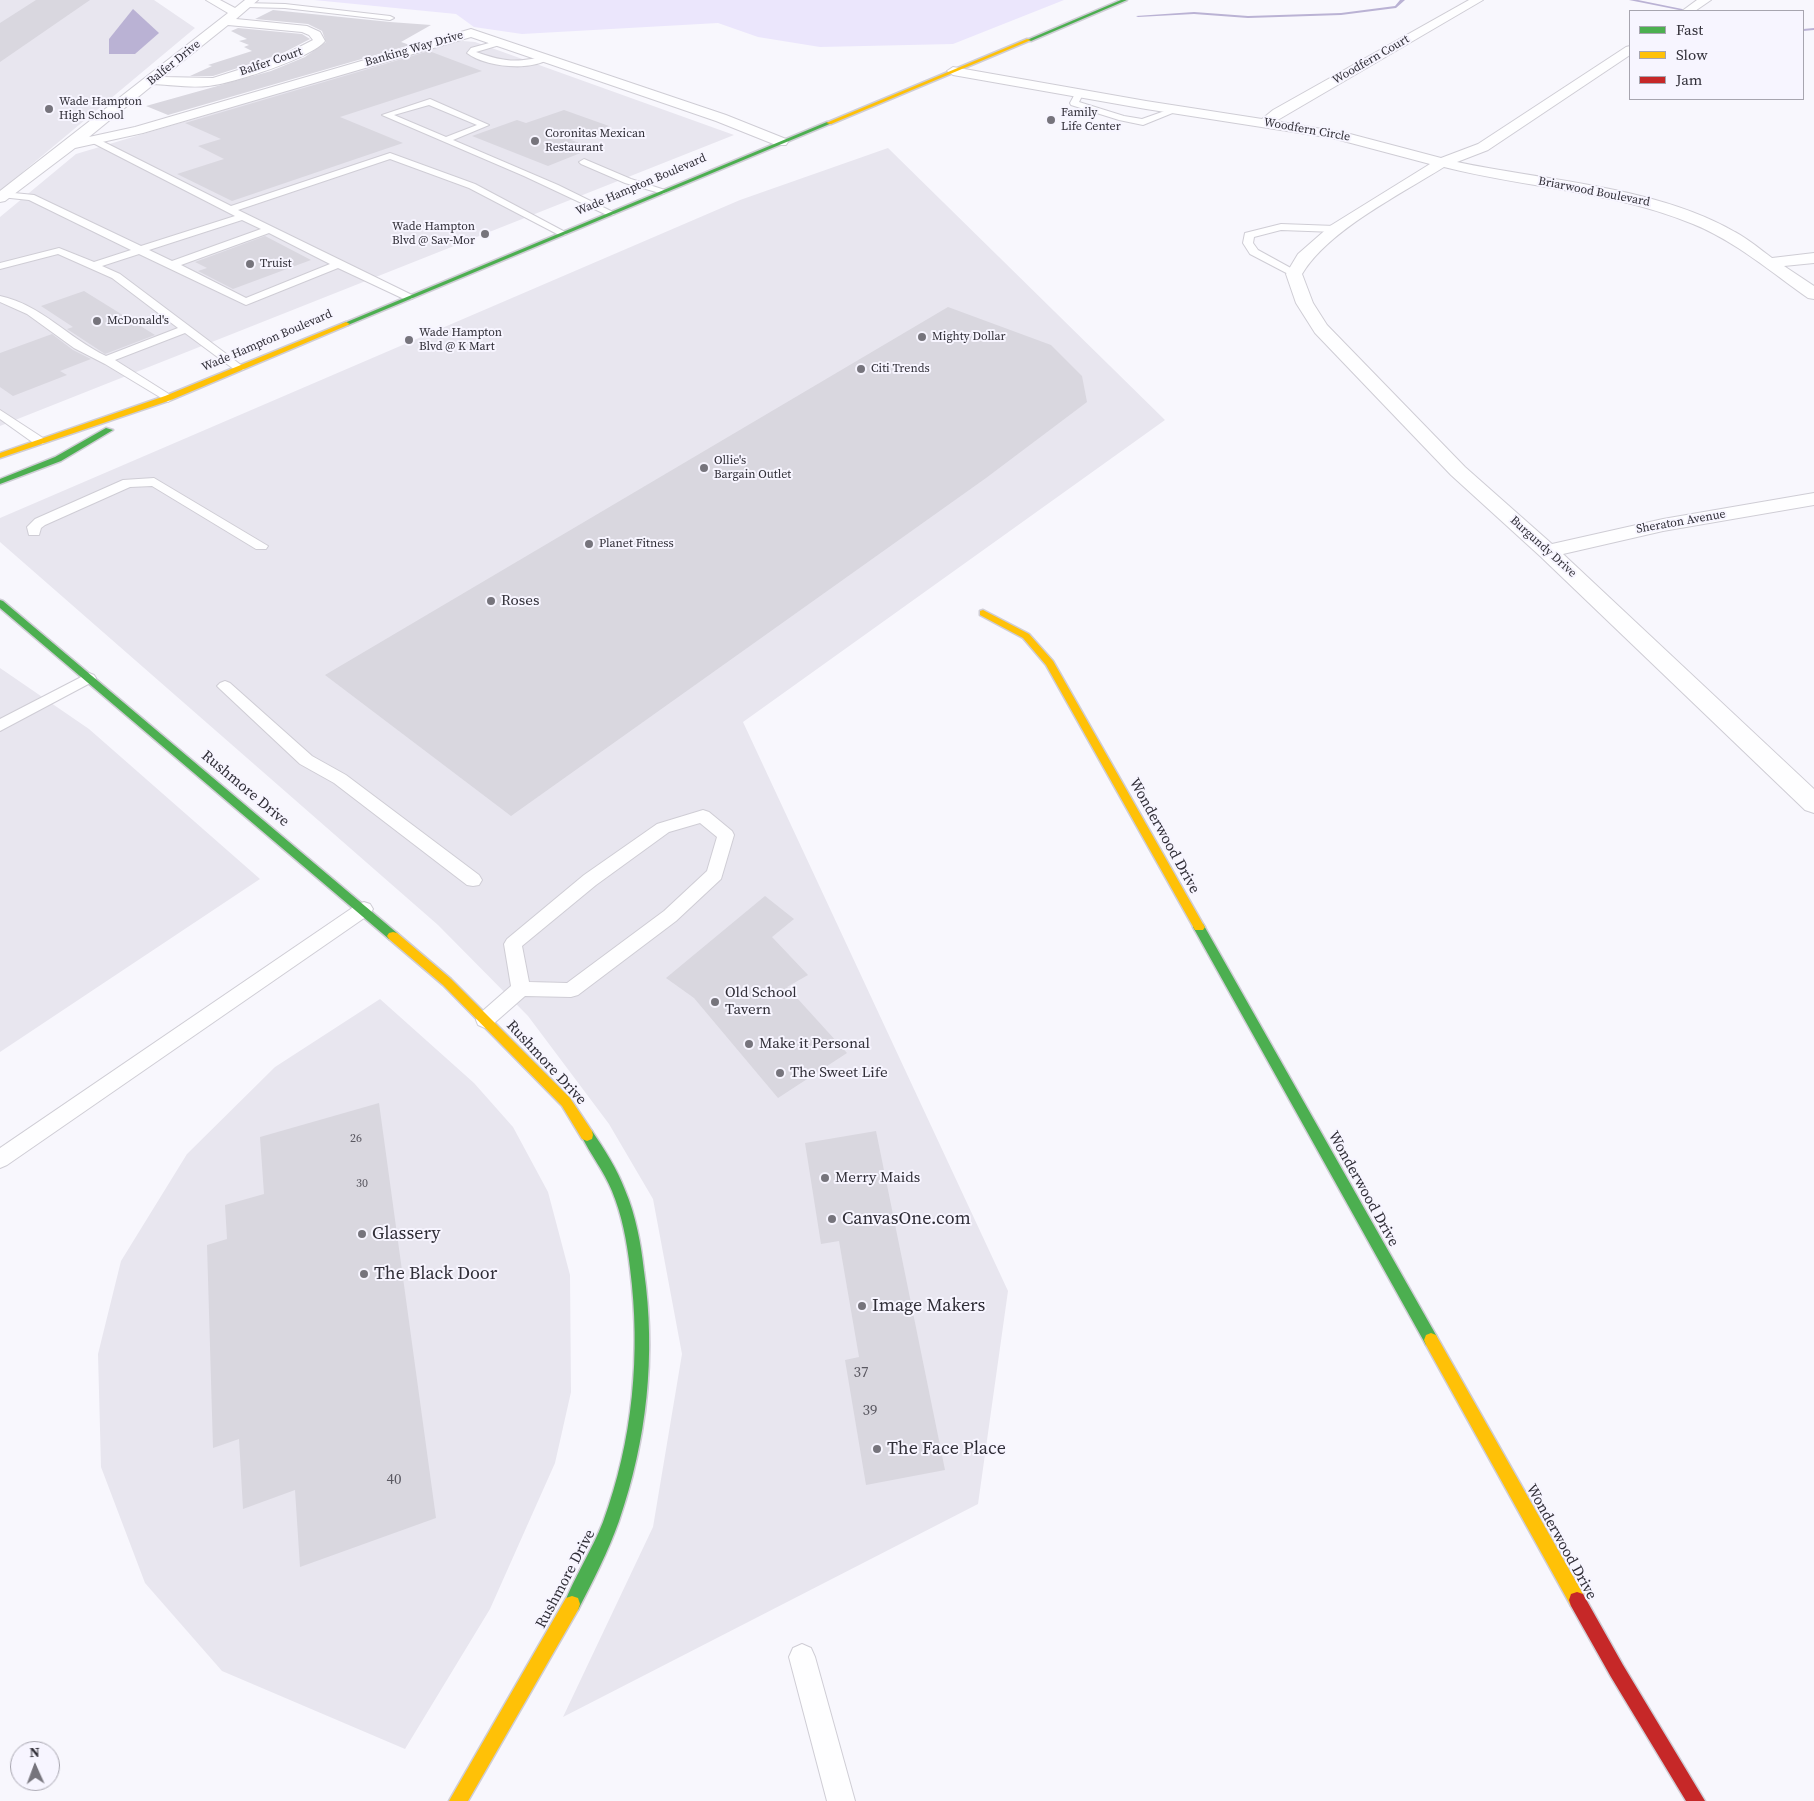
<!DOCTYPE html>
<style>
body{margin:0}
#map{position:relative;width:1814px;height:1801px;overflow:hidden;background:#f8f7fd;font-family:"Source Serif 4",serif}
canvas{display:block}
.legend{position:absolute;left:1629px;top:10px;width:175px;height:90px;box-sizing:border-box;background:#f7f5ff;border:1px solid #a7a5af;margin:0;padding:6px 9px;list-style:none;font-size:15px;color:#302e37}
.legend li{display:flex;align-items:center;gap:10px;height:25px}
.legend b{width:25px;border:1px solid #a7a5af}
.north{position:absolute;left:10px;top:1741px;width:50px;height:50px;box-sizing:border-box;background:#f7f5ff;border:1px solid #a7a5af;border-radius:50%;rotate:358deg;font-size:14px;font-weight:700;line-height:20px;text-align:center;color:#302e37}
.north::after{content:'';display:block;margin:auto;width:18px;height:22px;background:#76747c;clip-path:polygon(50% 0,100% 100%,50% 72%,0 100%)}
</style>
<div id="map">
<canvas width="1814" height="1801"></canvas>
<ul class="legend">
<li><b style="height:6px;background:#4caf50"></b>Fast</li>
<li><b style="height:6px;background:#ffc107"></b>Slow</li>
<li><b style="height:6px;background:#c62828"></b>Jam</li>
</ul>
<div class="north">N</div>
</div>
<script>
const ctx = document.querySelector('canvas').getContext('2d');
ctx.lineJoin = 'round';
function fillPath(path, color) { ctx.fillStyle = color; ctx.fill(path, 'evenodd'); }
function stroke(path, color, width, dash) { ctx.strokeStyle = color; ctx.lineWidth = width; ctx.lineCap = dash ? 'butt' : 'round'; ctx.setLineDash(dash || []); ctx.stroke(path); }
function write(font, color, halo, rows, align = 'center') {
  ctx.font = font + ' "Source Serif 4",serif'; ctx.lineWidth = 4; ctx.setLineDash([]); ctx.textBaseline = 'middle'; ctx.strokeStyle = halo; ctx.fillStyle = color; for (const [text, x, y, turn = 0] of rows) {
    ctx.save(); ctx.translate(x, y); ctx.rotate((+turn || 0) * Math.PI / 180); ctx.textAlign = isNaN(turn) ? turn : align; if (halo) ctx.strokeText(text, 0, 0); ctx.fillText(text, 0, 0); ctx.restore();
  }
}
fillPath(new Path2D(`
 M 0,0 L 154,0 L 195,28 L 0,191 Z
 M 463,41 L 475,42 L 734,135 L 0,426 L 0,217 L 76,154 L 451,42 Z
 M 888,148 L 1165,420 L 743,722 L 1008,1291 L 978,1504 L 563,1717 L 653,1527 L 682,1354 L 653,1199 L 609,1124 L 528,1016 L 438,925 L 0,542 L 0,518 L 740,200 Z
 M 0,668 L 89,729 L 260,879 L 0,1052 Z
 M 380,999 L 474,1083 L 513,1127 L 548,1192 L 570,1275 L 571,1392 L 555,1463 L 490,1609 L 405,1749 L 222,1671 L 145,1583 L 101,1467 L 98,1354 L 121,1261 L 187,1154 L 275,1067 Z`), '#e8e6ef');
fillPath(new Path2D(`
 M 314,0 L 1064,0 L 953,44 L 820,47 L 758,37 L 718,23 L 522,34 L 474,27 L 456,14 Z`), '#ebe6fc');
fillPath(new Path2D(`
 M 133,9 L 159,33 L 135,54 L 109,54 L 109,39 Z`), '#bab2d4');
fillPath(new Path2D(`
 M 1400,0 L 1405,0 L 1396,8 L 1341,15 L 1248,18 L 1194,14 L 1138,17 L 1136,16 L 1194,12 L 1248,16 L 1341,13 L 1395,6 Z
 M 1629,0 L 1638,0 L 1692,11 L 1684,11 Z
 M 1814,28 L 1814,30 L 1803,31 L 1803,29 Z`), '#bab2d4');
fillPath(new Path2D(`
 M 36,0 L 90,0 L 0,62 L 0,23 Z
 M 273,10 L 390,22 L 431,25 L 401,42 L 410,45 L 168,115 L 146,106 L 271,71 L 305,57 L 326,42 L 322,31 L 308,24 L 255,19 Z
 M 238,28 L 302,34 L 310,39 L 281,54 L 213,76 L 190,76 L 212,66 L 208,65 L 252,51 L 244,47 L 249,45 L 239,41 L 247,39 L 231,31 Z
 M 429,51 L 482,71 L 340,117 L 403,143 L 232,201 L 177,174 L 224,159 L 198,146 L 221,139 L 185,123 Z
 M 564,110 L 609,126 L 571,140 L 593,148 L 548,166 L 472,136 L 517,120 L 526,123 Z
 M 265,236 L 311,260 L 233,289 L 198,271 L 207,268 L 195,262 Z
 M 84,291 L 155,335 L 105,354 L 67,329 L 73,327 L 41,306 Z
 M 948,307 L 1051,345 L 1082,376 L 1087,402 L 986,478 L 511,816 L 325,675 Z
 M 52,334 L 73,350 L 91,359 L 60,371 L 67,375 L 13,396 L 0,387 L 0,353 Z
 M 765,896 L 794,919 L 772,937 L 808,975 L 787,987 L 847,1053 L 778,1098 L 694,998 L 666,978 Z
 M 379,1103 L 436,1518 L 300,1567 L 295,1490 L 243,1509 L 239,1439 L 213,1448 L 207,1245 L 227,1239 L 225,1205 L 264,1194 L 260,1137 Z
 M 876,1131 L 945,1470 L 866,1485 L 845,1360 L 859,1357 L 839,1241 L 821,1244 L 805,1143 Z`), '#d9d7df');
const lane = new Path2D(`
 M 243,3 L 285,4 L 390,16 L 394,18 L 390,20 L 285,8 L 246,7 L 243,7 Z
 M 500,40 L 503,40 L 503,44 L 476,52 C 504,62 517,63 546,56 L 550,58 C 531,72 485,67 467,53 L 471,48 Z
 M 1076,92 L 1083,94 L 1079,102 L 1124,116 L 1142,119 L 1176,107 L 1180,110 L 1143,125 L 1119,120 L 1071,105 L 1070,103 Z
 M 430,99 L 489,125 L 453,140 L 558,185 L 615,213 L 613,215 L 607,215 L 524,176 L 382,115 ZM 429,105 L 477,125 L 446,137 L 394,115 Z
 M 94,137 L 231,206 L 390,153 L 475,184 L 567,233 L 565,235 L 559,235 L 469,188 L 390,159 L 238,210 L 412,295 L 413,297 L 412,299 L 404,299 L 338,268 L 246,305 L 139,254 L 102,266 L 120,274 L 245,368 L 243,370 L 235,370 L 185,333 L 115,360 L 172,396 L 174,398 L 168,402 L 105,364 L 74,348 L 27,314 L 0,302 L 0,296 C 42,305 68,338 106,356 L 178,328 L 112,278 L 58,254 L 0,269 L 0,263 L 59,248 L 94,262 L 131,250 L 29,200 L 1,197 L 0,194 L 4,192 L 34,195 L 141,246 L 235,216 L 91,142 L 90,140 ZM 242,220 L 261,229 L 172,261 L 149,250 ZM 269,233 L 330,264 L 246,298 L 181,265 Z
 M 584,159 L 631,179 L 668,191 L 663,194 L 625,183 L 581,164 L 579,162 Z
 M 1281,224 L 1335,226 L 1340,229 L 1335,232 L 1281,230 L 1254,237 L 1253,243 L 1258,250 L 1298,272 L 1299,274 L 1294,277 L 1250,254 L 1243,243 L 1245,233 Z
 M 0,410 L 43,438 L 45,441 L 43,444 L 35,444 L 0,419 Z
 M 154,478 L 268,546 L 266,549 L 256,549 L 152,486 L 130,487 L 45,525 L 41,528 L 39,535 L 29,535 L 27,527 L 35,519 L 123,480 Z
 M 89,673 L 94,675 L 96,678 L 94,681 L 0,731 L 0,719 Z
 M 225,681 L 230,683 L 312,756 L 346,775 L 479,875 L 482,880 L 479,885 L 473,886 L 467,885 L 334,783 L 300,764 L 220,689 L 217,686 L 220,683 Z
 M 703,810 L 709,812 L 732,831 L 734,835 L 721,879 L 676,921 L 578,995 L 571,997 L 525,996 L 492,1025 L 485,1028 L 478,1025 L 476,1020 L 478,1015 L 511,986 L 504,944 L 507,939 L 584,875 L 657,824 ZM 700,823 L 717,837 L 707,871 L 664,911 L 567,983 L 529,982 L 522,946 L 596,885 L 669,832 Z
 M 364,902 L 370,904 L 373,909 L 370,914 L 7,1165 L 0,1168 L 0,1148 L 358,904 Z
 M 802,1644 L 811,1648 L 815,1657 L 855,1801 L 827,1801 L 789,1657 L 793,1648 Z`);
const street = new Path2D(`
 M 206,0 L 220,0 L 235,8 L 245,0 L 258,0 L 236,19 L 307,26 L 320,32 L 325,41 C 312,58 231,84 208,86 C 190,88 172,85 154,84 L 89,137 L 135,127 L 471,29 L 726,115 L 786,139 L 788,142 L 786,145 L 776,145 L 716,121 L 471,37 L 143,133 L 75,148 L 5,201 L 0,202 L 0,191 L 228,13 ZM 228,25 L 302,32 L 309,35 L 313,40 L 282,56 L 213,78 L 163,77 Z
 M 1469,0 L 1483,0 L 1276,121 L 1350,134 L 1441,158 L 1478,144 L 1626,47 L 1630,46 L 1630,55 L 1488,150 L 1457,162 C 1546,181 1655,186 1735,232 C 1748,239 1760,249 1772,258 L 1814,253 L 1814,263 L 1784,266 L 1814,286 L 1814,299 L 1808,298 C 1771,272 1735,241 1693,224 C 1613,191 1527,188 1444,167 C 1401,194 1327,231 1302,274 L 1313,303 L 1327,325 L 1465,467 L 1552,544 L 1663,519 L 1814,493 L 1814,505 L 1663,531 L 1563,554 L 1814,789 L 1814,813 L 1805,810 L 1540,556 L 1451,475 L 1315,333 L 1296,303 L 1286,274 L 1298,254 L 1330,226 L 1430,164 L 1332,138 L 1146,109 L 953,75 L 947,71 L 953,67 L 1146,101 L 1262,119 L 1273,110 Z
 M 1697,0 L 1711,0 L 1695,11 L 1682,11 Z`);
const fast = new Path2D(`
 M 1121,0 L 1127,0 L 1031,41 L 1027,40 Z
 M 827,122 L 832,123 L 348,325 L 342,324 Z
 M 106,428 L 113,430 L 61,461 L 0,484 L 0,479 L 55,457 Z
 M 0,600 L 3,601 L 397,933 L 399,936 L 397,939 L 389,939 L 0,608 Z
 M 1199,923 L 1203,924 L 1436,1335 L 1438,1340 L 1436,1345 L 1431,1347 L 1426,1345 L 1193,927 L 1195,924 Z
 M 587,1129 L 592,1131 C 605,1150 617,1169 625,1190 C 636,1216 641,1244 644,1271 C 656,1355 647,1440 619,1521 C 608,1552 593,1581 578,1610 L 572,1612 L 566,1610 L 564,1604 C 575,1576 592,1550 603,1522 C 633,1441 641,1353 630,1268 C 627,1242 622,1215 612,1191 C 604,1171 590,1154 581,1135 L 582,1131 Z`);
const slow = new Path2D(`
 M 1027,39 L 1031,40 L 831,124 L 826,123 Z
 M 346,322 L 350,324 L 348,325 L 171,400 L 0,458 L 0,453 L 165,396 Z
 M 983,610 L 1029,634 L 1053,661 L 1203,924 L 1205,927 L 1203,930 L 1195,930 L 1046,665 L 1023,638 L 980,615 L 980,611 Z
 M 393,932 L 397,933 L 451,979 L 570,1098 L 592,1131 L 593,1135 L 592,1139 L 587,1141 L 582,1139 L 562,1106 L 443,985 L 389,939 L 387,936 L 389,933 Z
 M 1431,1333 L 1436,1335 L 1583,1594 L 1585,1600 L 1583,1606 L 1577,1608 L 1571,1606 L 1426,1345 L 1424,1340 L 1426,1335 Z
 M 572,1596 L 578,1598 L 580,1604 L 578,1610 L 468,1801 L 449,1801 L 566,1598 Z`);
const jam = new Path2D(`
 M 1577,1592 L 1583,1594 L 1623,1665 L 1705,1801 L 1686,1801 L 1611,1677 L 1571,1606 L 1569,1600 L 1571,1594 Z`);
stroke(lane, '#cfcdd5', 2);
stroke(street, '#cfcdd5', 2);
stroke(fast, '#cfcdd5', 3);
stroke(slow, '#cfcdd5', 3);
stroke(jam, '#cfcdd5', 3);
fillPath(lane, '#fefeff');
fillPath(street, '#fefeff');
fillPath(fast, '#4caf50');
fillPath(slow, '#ffc107');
fillPath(jam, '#c62828');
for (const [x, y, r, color] of [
 [49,109,5,"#76747c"],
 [1051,120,5,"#76747c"],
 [535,141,5,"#76747c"],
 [485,234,5,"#76747c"],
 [250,264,5,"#76747c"],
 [97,321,5,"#76747c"],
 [922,337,5,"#76747c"],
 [409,340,5,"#76747c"],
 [861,369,5,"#76747c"],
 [704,468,5,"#76747c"],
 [589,544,5,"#76747c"],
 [491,601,5,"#76747c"],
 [715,1002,5,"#76747c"],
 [749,1044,5,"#76747c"],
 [780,1073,5,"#76747c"],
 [825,1178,5,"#76747c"],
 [832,1219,5,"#76747c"],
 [362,1234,5,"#76747c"],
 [364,1274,5,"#76747c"],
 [862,1306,5,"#76747c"],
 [877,1449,5,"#76747c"]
]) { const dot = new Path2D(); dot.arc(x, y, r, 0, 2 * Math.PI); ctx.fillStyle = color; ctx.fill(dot); stroke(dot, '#f7f5ff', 2); }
write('12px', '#302e37', '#f7f5ff', [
 ["Banking Way Drive",414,49,-16],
 ["Woodfern Court",1371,60,-30],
 ["Balfer Court",271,62,-19],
 ["Balfer Drive",174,63,-39],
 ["Woodfern Circle",1307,130,10],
 ["Wade Hampton Boulevard",641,185,-23],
 ["Briarwood Boulevard",1594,192,11],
 ["Wade Hampton Boulevard",267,341,-23],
 ["Sheraton Avenue",1681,522,-10],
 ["Burgundy Drive",1543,547,42]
]);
write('12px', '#302e37', '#f7f5ff', [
 ["Wade Hampton",59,102],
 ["High School",59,116],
 ["Family",1061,113],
 ["Life Center",1061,127],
 ["Coronitas Mexican",545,134],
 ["Restaurant",545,148],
 ["Wade Hampton",475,227,"right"],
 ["Blvd @ Sav-Mor",475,241,"right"],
 ["Truist",260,264],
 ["McDonald's",107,321],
 ["Wade Hampton",419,333],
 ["Blvd @ K Mart",419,347],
 ["Mighty Dollar",932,337],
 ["Citi Trends",871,369],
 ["Ollie's",714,461],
 ["Bargain Outlet",714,475],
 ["Planet Fitness",599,544]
], 'left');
write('12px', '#5a5861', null, [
 ["26",356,1139],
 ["30",362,1184]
]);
write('15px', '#302e37', '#f7f5ff', [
 ["Roses",501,601],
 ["Old School",725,993],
 ["Tavern",725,1010],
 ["Make it Personal",759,1044],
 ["The Sweet Life",790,1073],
 ["Merry Maids",835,1178]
], 'left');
write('15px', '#302e37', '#f7f5ff', [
 ["Rushmore Drive",245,789,40],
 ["Wonderwood Drive",1164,836,61],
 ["Rushmore Drive",546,1063,47],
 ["Wonderwood Drive",1363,1189,61],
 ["Wonderwood Drive",1561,1542,61],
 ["Rushmore Drive",566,1579,-62]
]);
write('15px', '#5a5861', null, [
 ["37",861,1373],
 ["39",870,1411],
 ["40",394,1480]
]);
write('18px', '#302e37', '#f7f5ff', [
 ["CanvasOne.com",842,1219],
 ["Glassery",372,1234],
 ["The Black Door",374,1274],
 ["Image Makers",872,1306],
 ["The Face Place",887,1449]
], 'left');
</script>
